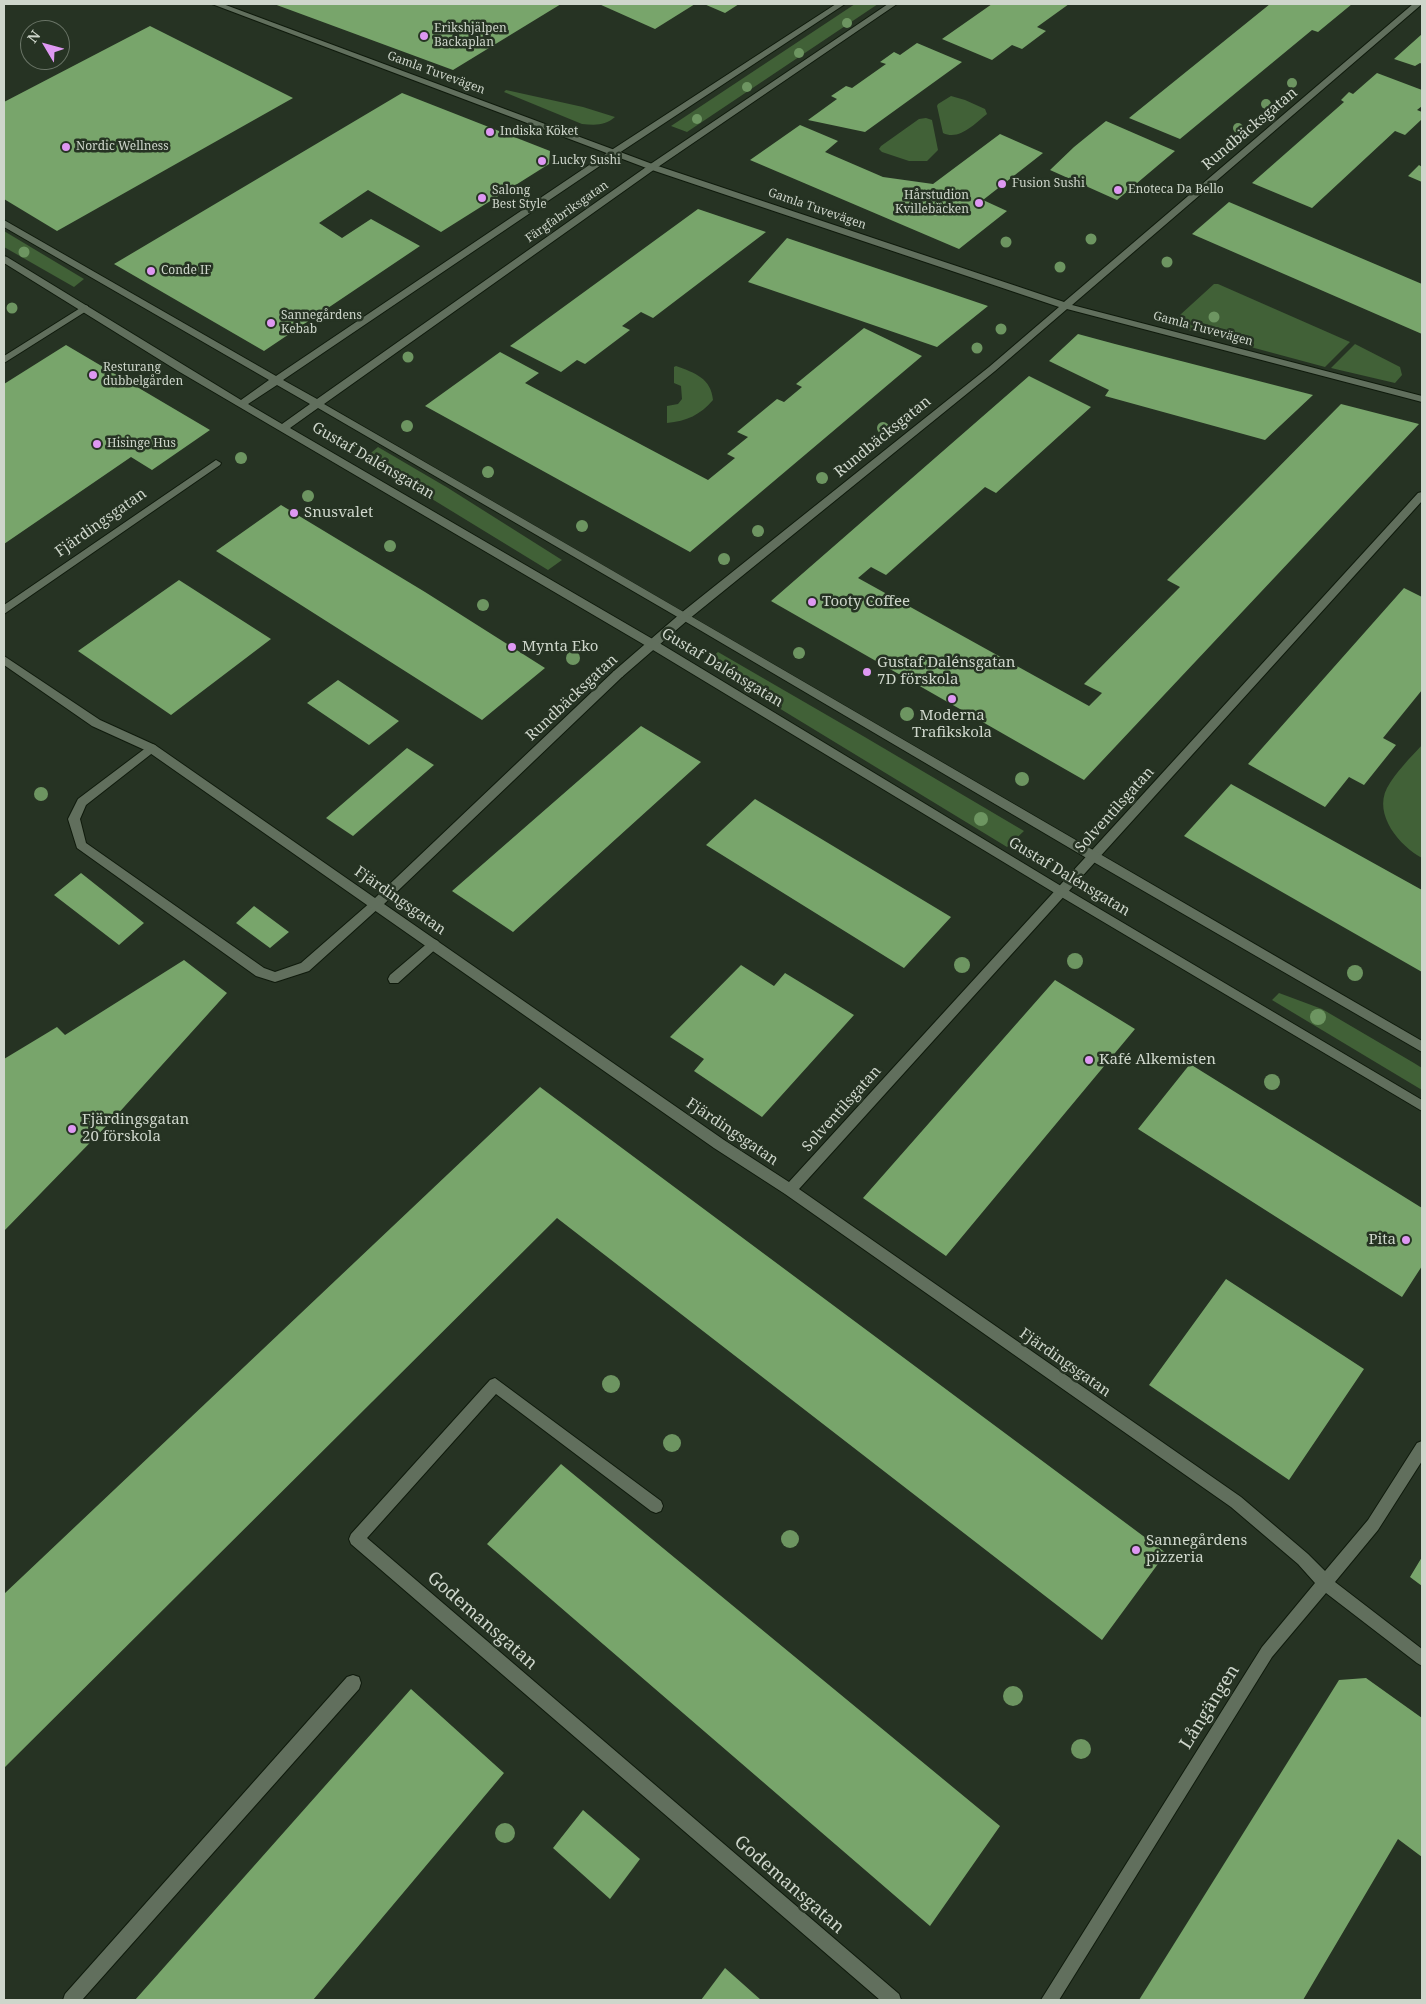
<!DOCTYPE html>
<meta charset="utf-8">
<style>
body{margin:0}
#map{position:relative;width:1426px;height:2004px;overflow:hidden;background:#263323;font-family:"Noto Serif",serif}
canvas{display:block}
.frame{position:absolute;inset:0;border:5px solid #ced6cb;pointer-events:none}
.north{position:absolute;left:20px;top:20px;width:50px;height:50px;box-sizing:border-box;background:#263323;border:1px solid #697466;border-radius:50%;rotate:307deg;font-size:14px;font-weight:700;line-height:20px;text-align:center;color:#ced6cb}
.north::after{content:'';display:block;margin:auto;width:18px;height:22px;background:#de98f2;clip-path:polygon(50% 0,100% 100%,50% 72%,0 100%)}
</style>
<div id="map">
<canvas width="1426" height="2004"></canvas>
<div class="frame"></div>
<div class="north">N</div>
</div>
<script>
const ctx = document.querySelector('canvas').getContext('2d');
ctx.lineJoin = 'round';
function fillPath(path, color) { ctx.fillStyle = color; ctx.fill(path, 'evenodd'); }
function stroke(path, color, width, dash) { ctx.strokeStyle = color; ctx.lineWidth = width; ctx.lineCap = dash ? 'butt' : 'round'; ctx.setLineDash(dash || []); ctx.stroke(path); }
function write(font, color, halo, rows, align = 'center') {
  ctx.font = font + ' "Noto Serif",serif'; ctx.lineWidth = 5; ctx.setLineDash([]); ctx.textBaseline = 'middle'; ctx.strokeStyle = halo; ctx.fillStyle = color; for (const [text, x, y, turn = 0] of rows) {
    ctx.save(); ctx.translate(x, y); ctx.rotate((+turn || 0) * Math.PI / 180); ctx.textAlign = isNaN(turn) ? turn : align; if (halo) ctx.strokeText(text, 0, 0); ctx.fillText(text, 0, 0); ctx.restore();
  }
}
fillPath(new Path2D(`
 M 855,4 L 878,4 L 687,132 L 671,126 Z
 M 506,90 L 583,107 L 615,117 C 605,126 595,125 582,124 L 504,92 Z
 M 951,96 L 965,100 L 985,109 L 987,114 C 975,123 960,141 943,133 L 937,106 L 938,104 Z
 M 926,118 L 932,120 L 938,150 L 927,161 L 909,161 L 882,152 L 879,149 L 881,146 L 919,119 Z
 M 4,231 L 84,279 L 74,287 L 4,247 Z
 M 1214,284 L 1218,284 L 1350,342 L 1325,367 L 1169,325 Z
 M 1355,344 L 1400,367 L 1402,375 L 1395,383 L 1331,368 Z
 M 676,366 C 695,373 711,378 713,400 C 700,415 687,421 667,423 L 667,406 L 678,404 L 682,399 L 681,386 L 674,383 L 674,367 Z
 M 378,447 L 448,488 L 562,560 L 548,570 L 365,458 Z
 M 718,652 L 863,736 L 1024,831 L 1007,847 L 705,663 Z
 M 1422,745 L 1422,858 C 1400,846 1373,815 1387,788 C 1396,772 1410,758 1422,745 Z
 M 1279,993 L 1322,1009 L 1414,1063 L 1422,1068 L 1422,1090 L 1272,1000 Z`), '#416137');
fillPath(new Path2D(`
 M 274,4 L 561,4 L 453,70 Z
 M 599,4 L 695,4 L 655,29 Z
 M 704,4 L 739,4 L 725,13 Z
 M 992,4 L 1069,4 L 1037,27 L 1046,31 L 1022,49 L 1012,45 L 992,60 L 942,39 Z
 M 1270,4 L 1352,4 L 1318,32 L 1312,30 L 1180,139 L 1129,118 Z
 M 150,26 L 293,98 L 57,231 L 4,199 L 4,102 Z
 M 1422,34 L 1422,64 L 1420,63 L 1415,66 L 1394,59 Z
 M 917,43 L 962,62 L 865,132 L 808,120 L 837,99 L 831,96 L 846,86 L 852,88 L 886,64 L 880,62 L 894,52 L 900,55 Z
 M 1377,73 L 1422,90 L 1422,106 L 1417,110 L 1422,112 L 1422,119 L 1405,135 L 1395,131 L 1312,208 L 1252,183 L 1344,102 L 1341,100 L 1349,92 L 1353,94 Z
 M 402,93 L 550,151 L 549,164 L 441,232 L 368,190 L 319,223 L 342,238 L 371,219 L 420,246 L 264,351 L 114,264 Z
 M 1106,121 L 1175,151 L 1117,200 L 1050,170 L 1074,147 Z
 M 800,125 L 838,141 L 825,152 L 883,177 L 933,184 L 1000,134 L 1043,153 L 983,200 L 1007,211 L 959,249 L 750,160 Z
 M 1419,165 L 1422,167 L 1422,182 L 1408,176 Z
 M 1229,202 L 1422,284 L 1422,334 L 1192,234 Z
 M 698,209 L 766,232 L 653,318 L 641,312 L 622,326 L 630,330 L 585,364 L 577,360 L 561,372 L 510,346 Z
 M 787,238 L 932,287 L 988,306 L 937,347 L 748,282 Z
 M 864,328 L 922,356 L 690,552 L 425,406 L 500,352 L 539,373 L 525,383 L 708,480 L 735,458 L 727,454 L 748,437 L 737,432 L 777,399 L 784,402 L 802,387 L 796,384 Z
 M 1078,334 L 1115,344 L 1313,395 L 1265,440 L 1105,396 L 1109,390 L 1049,361 Z
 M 66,345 L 210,430 L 152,470 L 131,457 L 4,544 L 4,384 Z
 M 1029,376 L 1091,407 L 996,493 L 985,487 L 886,575 L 871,567 L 858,578 L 1089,706 L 1102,693 L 1084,684 L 1180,587 L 1167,580 L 1341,404 L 1419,424 L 1084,780 L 771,601 Z
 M 281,505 L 425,592 L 545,668 L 482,720 L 216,551 Z
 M 179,580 L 271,639 L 171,715 L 78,651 Z
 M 1404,588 L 1422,597 L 1422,690 L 1383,738 L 1396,745 L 1364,785 L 1349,777 L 1325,807 L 1248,764 Z
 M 338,680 L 399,721 L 369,745 L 307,703 Z
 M 641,726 L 701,762 L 513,932 L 452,891 Z
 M 407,748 L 434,765 L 353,836 L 326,818 Z
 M 1231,784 L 1422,890 L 1422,972 L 1184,836 Z
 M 755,799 L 951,917 L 904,968 L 706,845 Z
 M 81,873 L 144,923 L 119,945 L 54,895 Z
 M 254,906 L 289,932 L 270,948 L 236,923 Z
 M 184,960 L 227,993 L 115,1117 L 4,1231 L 4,1059 L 57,1027 L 65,1035 Z
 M 741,965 L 774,986 L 785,973 L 854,1015 L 762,1117 L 694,1071 L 704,1059 L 670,1037 Z
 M 1055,980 L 1135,1029 L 946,1256 L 863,1198 Z
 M 1190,1064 L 1422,1208 L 1422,1266 L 1402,1297 L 1138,1129 Z
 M 540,1087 L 1166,1553 L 1102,1640 L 557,1218 L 4,1768 L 4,1594 Z
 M 1226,1279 L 1364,1369 L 1289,1480 L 1149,1385 Z
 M 561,1464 L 1000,1826 L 930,1926 L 487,1544 Z
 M 1422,1557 L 1422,1586 L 1410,1577 Z
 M 1366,1678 L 1422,1718 L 1422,1857 L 1398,1839 L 1303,2000 L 1139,2000 L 1339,1680 Z
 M 411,1689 L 504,1773 L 313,2000 L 135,2000 Z
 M 583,1810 L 640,1859 L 610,1899 L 553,1848 Z
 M 725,1968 L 761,2000 L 701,2000 Z`), '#78a56b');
const lane = new Path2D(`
 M 85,305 L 88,306 L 88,310 L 4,363 L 4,356 Z
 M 216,460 L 221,463 L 220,465 L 4,614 L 4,605 Z
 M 685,612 L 689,613 L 690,616 L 689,619 L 622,677 L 614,677 L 612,674 L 614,671 L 681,613 Z
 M 151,744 L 155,745 L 157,748 L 155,751 L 86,805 L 80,819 L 86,843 L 264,968 L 275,972 L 301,963 L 372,901 L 380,901 L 382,904 L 380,907 L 309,971 L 275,982 L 256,976 L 77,848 L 68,819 L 78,799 Z
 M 434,939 L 438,941 L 440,944 L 438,947 L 398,983 L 390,983 L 388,979 L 390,975 L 430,941 Z
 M 353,1675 L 359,1677 L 361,1683 L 359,1689 L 82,2000 L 63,2000 L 65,1994 L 347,1677 Z`);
const street = new Path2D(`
 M 212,4 L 223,4 L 655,165 L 1064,302 L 1413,4 L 1422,4 L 1072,305 L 1422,396 L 1422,402 L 1067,309 L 995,371 L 689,619 L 681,619 L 680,616 L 681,613 L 989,367 L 1059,307 L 649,169 Z
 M 1422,492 L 1422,501 L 799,1189 L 1241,1497 L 1308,1554 L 1325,1571 L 1368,1520 L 1417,1443 L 1422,1441 L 1422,1461 L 1378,1530 L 1335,1582 L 1422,1649 L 1422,1666 L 1417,1663 L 1326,1593 L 1272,1657 L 1059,2000 L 1041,2000 L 1262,1647 L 1315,1583 L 1298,1564 L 1231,1507 L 785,1194 L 714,1148 L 147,751 L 92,726 L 4,665 L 4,656 L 100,720 L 155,745 L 375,898 L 614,671 L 622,671 L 624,674 L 622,677 L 384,904 L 724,1140 L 789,1182 L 1418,493 Z
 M 495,1378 L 661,1501 L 663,1506 L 661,1511 L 656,1513 L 651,1511 L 496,1394 L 367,1538 L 899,1994 L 901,2000 L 880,2000 L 351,1544 L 349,1539 L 351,1534 L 490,1380 Z`);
const secondary = new Path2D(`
 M 836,4 L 845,4 L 616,155 L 283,380 L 317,399 L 649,165 L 888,4 L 897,4 L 655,169 L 324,404 C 691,615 1056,829 1422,1041 L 1422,1052 L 1090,860 L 681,619 L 318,408 L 290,428 L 656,641 L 1066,889 L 1422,1100 L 1422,1111 L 1058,895 L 648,647 L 178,371 L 4,263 L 4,256 L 7,257 L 241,400 L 269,380 L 4,227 L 4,220 L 276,376 L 610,151 ZM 277,385 L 310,404 L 282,424 L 248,404 Z`);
stroke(lane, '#0f1a0c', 2);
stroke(street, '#0f1a0c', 2);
stroke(secondary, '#0f1a0c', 2);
fillPath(lane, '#616f5d');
fillPath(street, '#616f5d');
fillPath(secondary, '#616f5d');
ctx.fillStyle = '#6d9561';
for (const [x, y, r] of [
 [847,23,5],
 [799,53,5],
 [1292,83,5],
 [747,87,5],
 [1266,104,5],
 [697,119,5],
 [1238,128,5],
 [1091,239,5.5],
 [1006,242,5.5],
 [24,252,5.5],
 [1167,262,5.5],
 [1060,267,5.5],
 [12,308,5.5],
 [1214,317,5.5],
 [1001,329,5.5],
 [977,348,5.5],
 [408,357,5.5],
 [407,426,6],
 [883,428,6],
 [241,458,6],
 [488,472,6],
 [822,478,6],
 [308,496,6],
 [582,526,6],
 [758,531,6],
 [390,546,6],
 [724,559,6],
 [483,605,6],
 [799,653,6],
 [573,658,7],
 [907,714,7],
 [1022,779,7],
 [41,794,7],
 [981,819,7],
 [1075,961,8],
 [962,965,8],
 [1355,973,8],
 [1318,1017,8],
 [1272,1082,8],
 [611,1384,9],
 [672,1443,9],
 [790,1539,9],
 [1013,1696,10],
 [1081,1749,10],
 [505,1833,10]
]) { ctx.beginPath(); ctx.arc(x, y, r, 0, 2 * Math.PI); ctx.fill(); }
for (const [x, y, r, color] of [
 [424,36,5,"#de98f2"],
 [490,132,5,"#de98f2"],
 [66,147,5,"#de98f2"],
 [542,161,5,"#de98f2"],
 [1002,184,5,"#de98f2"],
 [1118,190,5,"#de98f2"],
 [482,198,5,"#de98f2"],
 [979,203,5,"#de98f2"],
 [151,271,5,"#de98f2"],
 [271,323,5,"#de98f2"],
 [93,375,5,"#de98f2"],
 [97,444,5,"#de98f2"],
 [294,513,5,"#de98f2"],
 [812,602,5,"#de98f2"],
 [512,647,5,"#de98f2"],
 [867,672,5,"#de98f2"],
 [952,699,5,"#de98f2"],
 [1089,1060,5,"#de98f2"],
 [72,1129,5,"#de98f2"],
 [1406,1240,5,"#de98f2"],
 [1136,1550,5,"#de98f2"]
]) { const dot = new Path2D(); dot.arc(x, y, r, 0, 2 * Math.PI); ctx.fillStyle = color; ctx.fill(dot); stroke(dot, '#263323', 2); }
write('12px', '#ced6cb', '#263323', [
 ["Erikshjälpen",434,29],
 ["Backaplan",434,43],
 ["Indiska Köket",500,132],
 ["Nordic Wellness",76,147],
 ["Lucky Sushi",552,161],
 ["Fusion Sushi",1012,184],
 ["Enoteca Da Bello",1128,190],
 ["Salong",492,191],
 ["Best Style",492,205],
 ["Hårstudion",969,196,"right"],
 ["Kvillebäcken",969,210,"right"],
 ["Conde IF",161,271],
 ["Sannegårdens",281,316],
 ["Kebab",281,330],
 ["Resturang",103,368],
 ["dubbelgården",103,382],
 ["Hisinge Hus",107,444]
], 'left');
write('12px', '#ced6cb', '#263323', [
 ["Gamla Tuvevägen",436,73,20],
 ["Gamla Tuvevägen",817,209,19],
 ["Färgfabriksgatan",567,212,-35],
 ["Gamla Tuvevägen",1203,329,15]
]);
write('15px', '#ced6cb', '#263323', [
 ["Rundbäcksgatan",1250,129,-40],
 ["Rundbäcksgatan",883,437,-39],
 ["Gustaf Dalénsgatan",373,461,30],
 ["Fjärdingsgatan",101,523,-35],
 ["Gustaf Dalénsgatan",722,668,31],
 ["Rundbäcksgatan",572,698,-43],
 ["Solventilsgatan",1115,810,-48],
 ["Gustaf Dalénsgatan",1069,877,31],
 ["Fjärdingsgatan",400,901,35],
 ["Solventilsgatan",842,1109,-48],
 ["Fjärdingsgatan",732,1132,34],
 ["Fjärdingsgatan",1065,1363,35]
]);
write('15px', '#ced6cb', '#263323', [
 ["Snusvalet",304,513],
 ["Tooty Coffee",822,602],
 ["Mynta Eko",522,647],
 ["Gustaf Dalénsgatan",877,663],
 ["7D förskola",877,680],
 ["Moderna",952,716,"center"],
 ["Trafikskola",952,733,"center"],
 ["Kafé Alkemisten",1099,1060],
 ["Fjärdingsgatan",82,1120],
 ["20 förskola",82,1137],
 ["Pita",1396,1240,"right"],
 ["Sannegårdens",1146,1541],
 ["pizzeria",1146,1558]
], 'left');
write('18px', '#ced6cb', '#263323', [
 ["Godemansgatan",482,1621,41],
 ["Långängen",1210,1707,-58],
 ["Godemansgatan",789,1885,41]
]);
</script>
